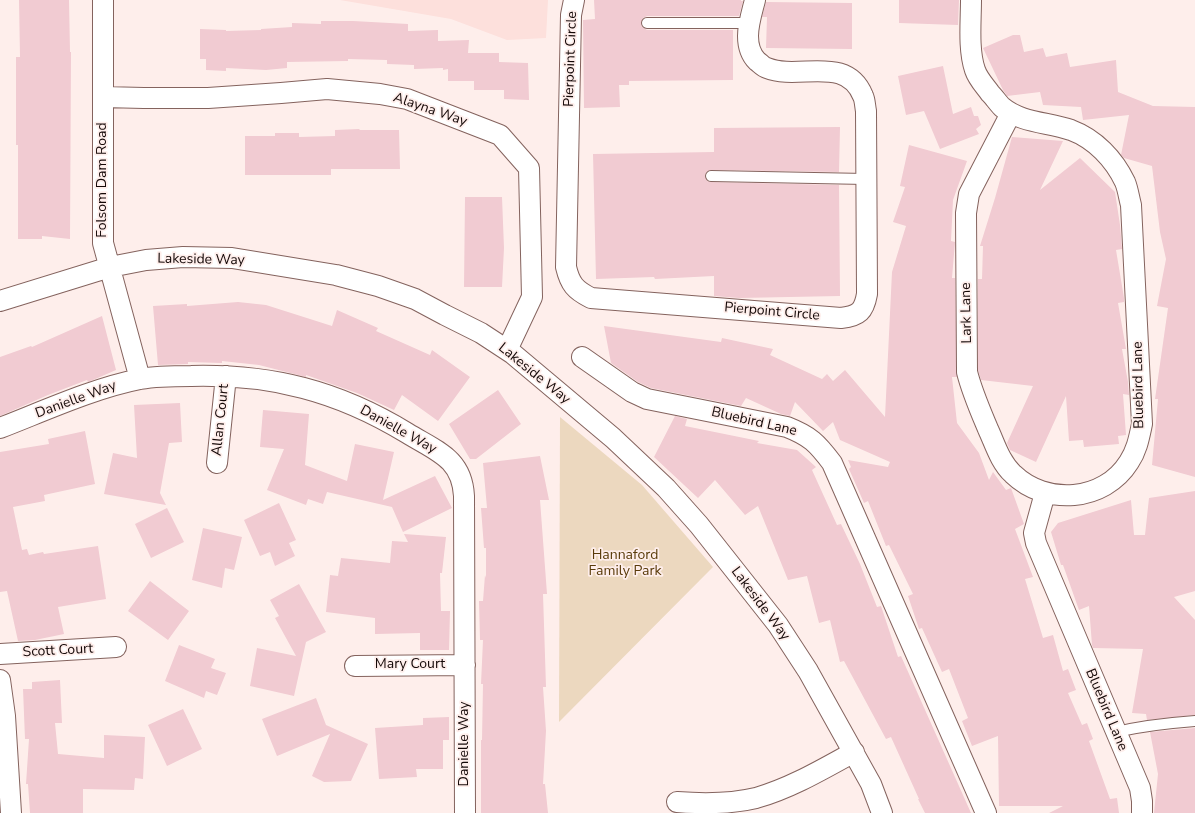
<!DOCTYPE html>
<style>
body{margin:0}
canvas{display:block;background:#feeeeb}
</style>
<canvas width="1195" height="813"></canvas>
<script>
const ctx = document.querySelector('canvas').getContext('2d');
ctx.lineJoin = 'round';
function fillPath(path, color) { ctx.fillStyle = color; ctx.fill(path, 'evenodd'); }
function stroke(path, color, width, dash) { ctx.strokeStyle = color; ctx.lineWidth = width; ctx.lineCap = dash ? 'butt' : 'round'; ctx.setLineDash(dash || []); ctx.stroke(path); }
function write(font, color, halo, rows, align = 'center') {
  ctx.font = font + ' "Nunito Sans",sans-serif'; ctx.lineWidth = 3.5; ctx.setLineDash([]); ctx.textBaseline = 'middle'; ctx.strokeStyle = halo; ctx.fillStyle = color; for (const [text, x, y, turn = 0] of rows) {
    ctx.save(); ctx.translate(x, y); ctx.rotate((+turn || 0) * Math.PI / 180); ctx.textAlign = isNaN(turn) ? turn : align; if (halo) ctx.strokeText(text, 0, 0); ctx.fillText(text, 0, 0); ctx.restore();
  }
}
fillPath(new Path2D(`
 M 340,0 L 548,0 L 546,38 L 507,40 L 451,19 Z`), '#fde0dc');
fillPath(new Path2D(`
 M 560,417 L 642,485 L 713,567 L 559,722 Z`), '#ecd8bf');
fillPath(new Path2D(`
 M 19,0 L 69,0 L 70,52 L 71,52 L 70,239 L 42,236 L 42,239 L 18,239 L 18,145 L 16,145 L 16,57 L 20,57 Z
 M 594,0 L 741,0 L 741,1 L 743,1 L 739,16 L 647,16 L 643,18 L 641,23 L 642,27 L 647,30 L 733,30 L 733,80 L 629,81 L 629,85 L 619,85 L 620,107 L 584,108 L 583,20 L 595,19 Z
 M 899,0 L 959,0 L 958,25 L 899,23 Z
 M 766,2 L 852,3 L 852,49 L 766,48 L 767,17 L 762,17 Z
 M 321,21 L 353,21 L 408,24 L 408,31 L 438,30 L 438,41 L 469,40 L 468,53 L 499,53 L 499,62 L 528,63 L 529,100 L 504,99 L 504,90 L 474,90 L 474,81 L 448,81 L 448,69 L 443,70 L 443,68 L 414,69 L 414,65 L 387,64 L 387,60 L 348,59 L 348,61 L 287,62 L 287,68 L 266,70 L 226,68 L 226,71 L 206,70 L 206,59 L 200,59 L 200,29 L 226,30 L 226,31 L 261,30 L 261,29 L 292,27 L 292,23 L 321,24 Z
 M 1013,35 L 1020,35 L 1024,52 L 1043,48 L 1046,57 L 1067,53 L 1070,67 L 1116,60 L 1118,92 L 1153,106 L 1195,107 L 1195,477 L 1152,465 L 1158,399 L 1155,399 L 1168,308 L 1157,306 L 1166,259 L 1160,232 L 1152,166 L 1124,158 L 1121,155 L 1129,115 L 1083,120 L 1081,107 L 1043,105 L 1040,92 L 1007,96 L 1003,90 L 983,48 Z
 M 943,66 L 953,114 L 971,107 L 974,116 L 978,116 L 981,125 L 976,129 L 979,134 L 940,149 L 924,111 L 906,115 L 898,76 Z
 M 840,127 L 839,172 L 711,170 L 706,172 L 705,176 L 707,181 L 711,182 L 839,185 L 840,296 L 739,298 L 714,296 L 714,276 L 655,279 L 654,277 L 596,279 L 593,154 L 714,152 L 714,128 Z
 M 359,129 L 360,130 L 399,130 L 400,169 L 331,169 L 331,175 L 245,175 L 245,136 L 275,136 L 275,133 L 299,133 L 299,137 L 335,136 L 335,130 Z
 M 1012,137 L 1063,141 L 1040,190 L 1080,158 L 1115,192 L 1120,225 L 1122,249 L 1116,250 L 1124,298 L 1124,302 L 1118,303 L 1126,349 L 1122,349 L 1128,382 L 1129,395 L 1123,394 L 1126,435 L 1118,436 L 1119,444 L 1084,447 L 1083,440 L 1069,441 L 1066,396 L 1036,462 L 1010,450 L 1007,443 L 1033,386 L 981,380 L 978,370 L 978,279 L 982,279 L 983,246 L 980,246 L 995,198 Z
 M 909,145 L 967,161 L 953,200 L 951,241 L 955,242 L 952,278 L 955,278 L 957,377 L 952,377 L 957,423 L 979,453 L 989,480 L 993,472 L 1006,490 L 1011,488 L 1024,524 L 1015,529 L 1033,577 L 1025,579 L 1043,638 L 1053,635 L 1063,671 L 1068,669 L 1076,690 L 1068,693 L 1082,725 L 1087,723 L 1093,739 L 1089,741 L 1110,799 L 1117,798 L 1119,813 L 1049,813 L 1063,806 L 999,806 L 998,736 L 972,746 L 962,721 L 968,718 L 949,669 L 942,672 L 922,628 L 919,629 L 908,596 L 913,594 L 889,545 L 886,546 L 868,501 L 864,503 L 849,469 L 851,467 L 848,460 L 888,467 L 890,462 L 840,440 L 833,422 L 823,431 L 795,402 L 790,416 L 781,414 L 746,398 L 741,406 L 651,388 L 638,382 L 611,363 L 604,326 L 721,342 L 722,338 L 773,349 L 770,355 L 822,379 L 827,374 L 833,381 L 845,370 L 885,417 L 892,272 L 906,226 L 893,222 L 905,187 L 900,186 Z
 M 465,197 L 502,197 L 504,248 L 502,287 L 464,287 Z
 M 238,302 L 266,305 L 332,326 L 337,310 L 378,328 L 376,331 L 430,355 L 432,350 L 470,377 L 438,421 L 402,395 L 394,410 L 357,393 L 306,375 L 306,377 L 259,365 L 222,361 L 222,363 L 188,362 L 188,364 L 158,365 L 153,306 L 187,304 L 187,306 Z
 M 102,316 L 116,370 L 93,380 L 88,382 L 87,380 L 48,395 L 0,416 L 0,357 L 31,346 L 32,347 Z
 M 498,390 L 521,424 L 476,459 L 470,459 L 449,424 Z
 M 180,403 L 182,442 L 169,443 L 160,493 L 166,505 L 104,494 L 113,453 L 137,458 L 134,405 Z
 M 263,410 L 309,414 L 305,465 L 347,481 L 355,444 L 394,452 L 383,500 L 435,476 L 452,508 L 403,532 L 392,507 L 327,492 L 323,504 L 308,499 L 306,505 L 267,490 L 284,449 L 260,447 Z
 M 675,416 L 687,419 L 685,426 L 759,441 L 757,443 L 797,450 L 816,467 L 812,470 L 837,525 L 841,524 L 860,564 L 877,607 L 881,606 L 898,657 L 901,656 L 971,813 L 925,813 L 918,799 L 919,799 L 891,737 L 886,739 L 844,661 L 840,662 L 830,620 L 819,623 L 807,576 L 788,580 L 758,506 L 745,515 L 715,480 L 698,498 L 654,457 Z
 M 85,431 L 95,484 L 44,495 L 45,501 L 13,507 L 22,550 L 27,549 L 29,555 L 43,552 L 44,554 L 98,546 L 106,599 L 58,607 L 64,634 L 35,640 L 18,641 L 7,591 L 0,592 L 0,452 L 49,444 L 48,439 Z
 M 540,456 L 549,500 L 540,500 L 547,594 L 543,594 L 546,687 L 543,687 L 546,731 L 543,784 L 545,784 L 548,813 L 481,813 L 481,740 L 482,740 L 483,684 L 481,684 L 483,640 L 480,640 L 479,601 L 483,601 L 485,575 L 486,578 L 486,548 L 484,548 L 481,508 L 487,508 L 483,463 Z
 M 1195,491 L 1195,591 L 1174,597 L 1195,620 L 1195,715 L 1147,720 L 1146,714 L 1132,713 L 1143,649 L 1093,648 L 1092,645 L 1089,606 L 1079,610 L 1063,565 L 1061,565 L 1051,532 L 1058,523 L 1131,500 L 1134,535 L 1145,535 L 1149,498 Z
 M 279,503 L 296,540 L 289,543 L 295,556 L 275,566 L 270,552 L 260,556 L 244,520 Z
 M 167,508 L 184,542 L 151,558 L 135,524 Z
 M 203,528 L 242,537 L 234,570 L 225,568 L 222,588 L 192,580 Z
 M 404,534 L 446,537 L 442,573 L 440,573 L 441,611 L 450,611 L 449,650 L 420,650 L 420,633 L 375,634 L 375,618 L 326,612 L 330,575 L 338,576 L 341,558 L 390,563 L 392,541 L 408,542 Z
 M 150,581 L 189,611 L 168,640 L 128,611 Z
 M 299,584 L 326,632 L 306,642 L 294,696 L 250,686 L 257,648 L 296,656 L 275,618 L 279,616 L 270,600 Z
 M 179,645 L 215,659 L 211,668 L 226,673 L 217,695 L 206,691 L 204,698 L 165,681 Z
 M 60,680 L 62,723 L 55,723 L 58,754 L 104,758 L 104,735 L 145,737 L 143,779 L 135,778 L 134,790 L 83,789 L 83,813 L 30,813 L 28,784 L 26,784 L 29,739 L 25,739 L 23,689 L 32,689 L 32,682 Z
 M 316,698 L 326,725 L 368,744 L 351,781 L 324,782 L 312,776 L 330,734 L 277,756 L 262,719 Z
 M 183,709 L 202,749 L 167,766 L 148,725 Z
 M 449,717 L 449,740 L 443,740 L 443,769 L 416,769 L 417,777 L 379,779 L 375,728 L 423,725 L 423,718 Z
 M 1195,728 L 1195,813 L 1154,813 L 1158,774 L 1150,732 Z`), '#f1cbd2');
const service = new Path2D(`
 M 647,23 L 750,23
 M 711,176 L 866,179
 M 1116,732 C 1142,726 1168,723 1195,721`);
const minor = new Path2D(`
 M 103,0 L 103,243 L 140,379
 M 574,0 L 571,15 L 566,267 C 570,284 575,290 591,298 L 841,318 C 859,316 864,311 867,294 L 866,111 C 865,106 865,100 863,96 C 846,54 799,81 767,68 C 763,67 760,63 757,61 C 751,55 748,45 748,36 C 748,24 752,12 755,0
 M 971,0 C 971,21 968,50 975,70 C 978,79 985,86 990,93 C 994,97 998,103 1002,107 C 1021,123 1048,122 1071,130 C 1095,139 1114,159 1125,182 C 1128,189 1129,198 1131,205 L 1142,424 C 1139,438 1137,450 1129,462 C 1104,502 1046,506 1013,474 C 1000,462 995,444 988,429 C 980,410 972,392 967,372 L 966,213 L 969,194 L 1011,113
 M 103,97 L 144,98 L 208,98 L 281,93 L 327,89 L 380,94 L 407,99 L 500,135 L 529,168 L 532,297 L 507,350
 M 0,301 L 110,267 L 146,260 L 183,257 L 232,258 L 336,275 L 378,286 L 415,299 L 445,315 L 481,333 L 513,354 L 613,438 L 666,488 L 699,525 L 778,625 L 808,671 L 871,784 L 882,813
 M 582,357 L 632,392 L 647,399 L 787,427 C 810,436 817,443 832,463 L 986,813
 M 0,428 C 44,411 94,388 140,379 C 157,376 174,376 191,376 C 272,374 338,391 407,433 C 436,451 462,458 464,496 L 465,813
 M 217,463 L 226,376
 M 1045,493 L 1034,533 L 1036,543 L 1140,788 L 1142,801 L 1142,813
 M 0,654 L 116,647
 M 355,666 L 465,665
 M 0,680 L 5,716 L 11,813
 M 677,802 C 703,804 731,804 756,798 C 791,788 823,769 854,752`);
stroke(service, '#84635e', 12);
stroke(minor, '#84635e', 22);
stroke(service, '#fff', 10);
stroke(minor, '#fff', 20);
write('14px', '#140807', '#feeeeb', [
 ["Pierpoint Circle",571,59,-88],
 ["Alayna Way",430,110,19],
 ["Folsom Dam Road",103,180,-90],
 ["Lakeside Way",201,260,1],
 ["Pierpoint Circle",772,312,5],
 ["Lark Lane",967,313,-91],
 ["Lakeside Way",534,374,39],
 ["Bluebird Lane",1139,385,-91],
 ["Danielle Way",76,400,-20],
 ["Allan Court",221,420,-84],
 ["Bluebird Lane",754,422,13],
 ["Danielle Way",398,430,29],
 ["Lakeside Way",760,604,53],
 ["Scott Court",58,651,-3],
 ["Mary Court",410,665],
 ["Bluebird Lane",1106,710,67],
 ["Danielle Way",465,744,-90]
]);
write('14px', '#5a3b0a', '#feeeeb', [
 ["Hannaford",625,556],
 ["Family Park",625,572]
]);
</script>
